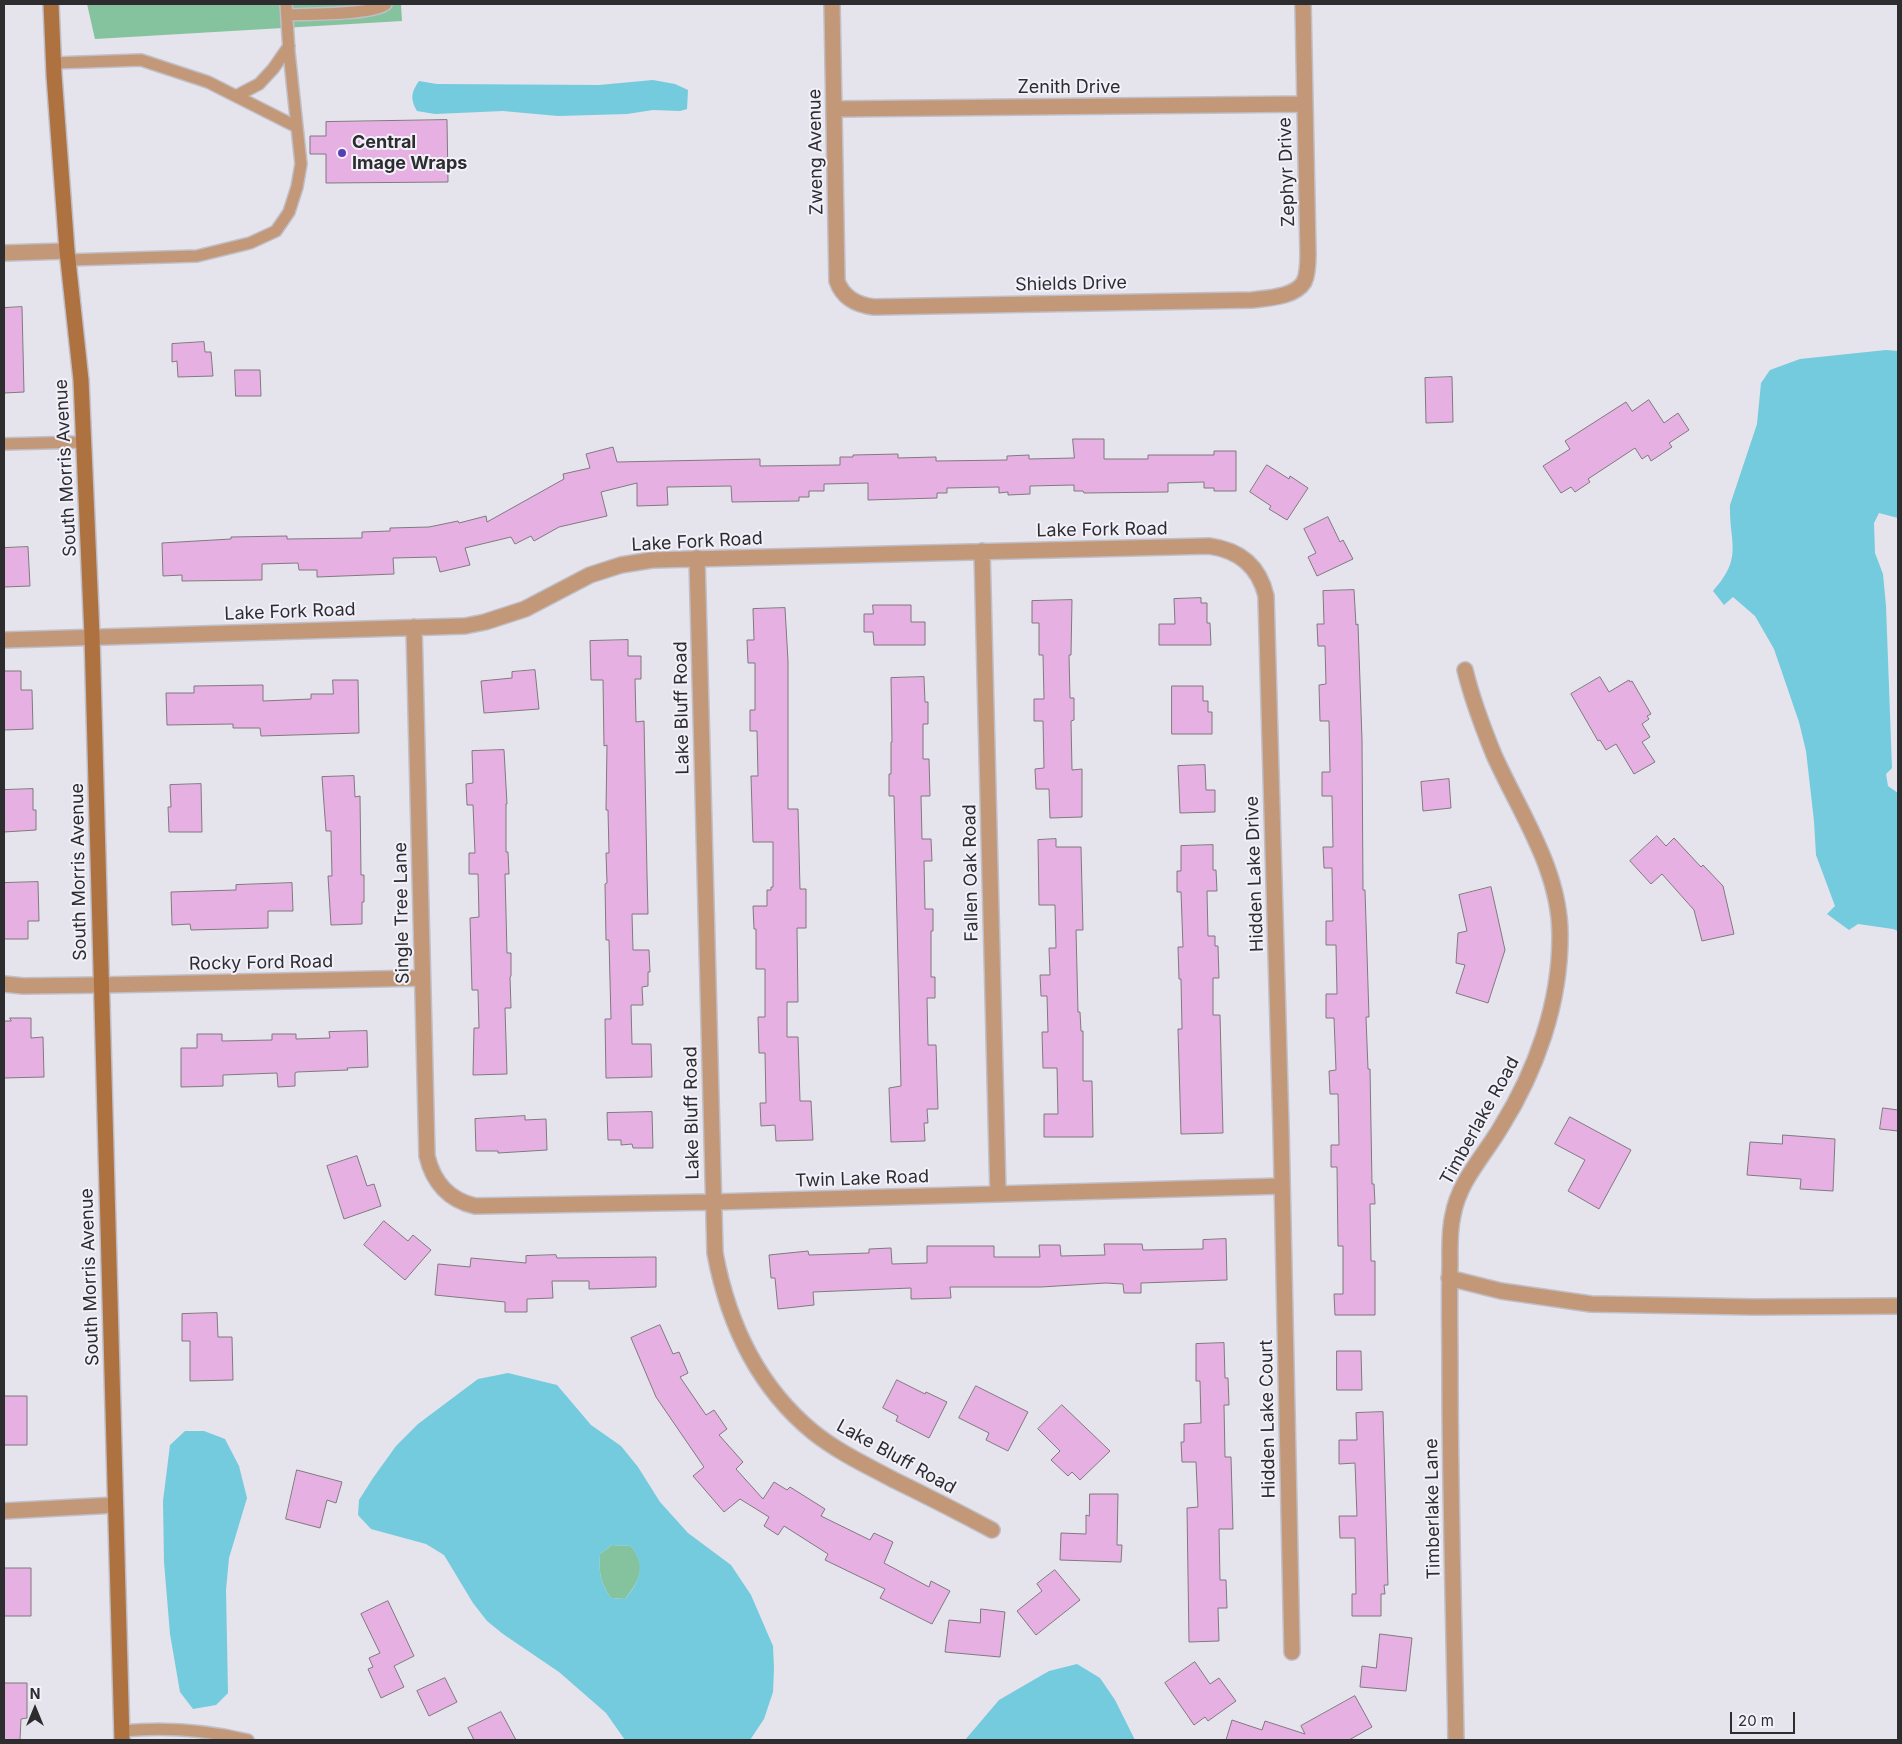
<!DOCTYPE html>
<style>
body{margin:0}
#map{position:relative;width:1902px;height:1744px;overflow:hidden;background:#e5e3ec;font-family:Inter,sans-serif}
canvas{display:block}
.frame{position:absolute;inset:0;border:5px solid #2d2c2f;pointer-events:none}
.north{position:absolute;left:10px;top:1684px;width:50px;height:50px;-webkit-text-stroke:4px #f2f0f9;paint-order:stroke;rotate:0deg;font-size:14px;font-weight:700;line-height:20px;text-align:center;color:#2d2c2f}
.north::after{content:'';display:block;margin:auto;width:18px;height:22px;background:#2d2c2f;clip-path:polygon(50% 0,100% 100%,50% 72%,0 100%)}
.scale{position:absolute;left:1730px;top:1712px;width:65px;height:22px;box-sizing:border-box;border:2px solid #2d2c2f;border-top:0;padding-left:6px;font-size:15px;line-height:18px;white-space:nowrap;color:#2d2c2f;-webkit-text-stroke:4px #f2f0f9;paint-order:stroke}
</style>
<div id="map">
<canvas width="1902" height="1744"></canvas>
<div class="frame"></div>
<div class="north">N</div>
<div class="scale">20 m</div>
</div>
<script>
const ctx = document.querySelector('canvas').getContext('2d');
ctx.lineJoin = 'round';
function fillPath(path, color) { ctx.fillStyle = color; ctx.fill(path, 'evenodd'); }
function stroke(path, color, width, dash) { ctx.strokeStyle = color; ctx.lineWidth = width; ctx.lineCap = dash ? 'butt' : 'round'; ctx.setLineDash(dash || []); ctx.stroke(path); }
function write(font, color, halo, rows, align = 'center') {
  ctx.font = font + ' Inter,sans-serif'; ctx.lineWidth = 4; ctx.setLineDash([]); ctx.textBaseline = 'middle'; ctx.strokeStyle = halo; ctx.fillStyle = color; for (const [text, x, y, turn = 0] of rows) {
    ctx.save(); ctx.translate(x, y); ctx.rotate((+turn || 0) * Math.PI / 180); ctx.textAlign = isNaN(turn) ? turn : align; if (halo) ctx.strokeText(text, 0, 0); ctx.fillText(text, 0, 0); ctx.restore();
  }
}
fillPath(new Path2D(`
 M 87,4 L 401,4 L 402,21 L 95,39 Z
 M 612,1545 L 631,1546 C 647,1566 640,1580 625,1599 L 611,1598 C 600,1581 599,1574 600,1554 Z`), '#84c39e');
fillPath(new Path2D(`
 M 653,80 L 675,84 L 688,90 L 687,109 L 680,111 L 653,110 L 627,114 L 558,116 L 503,111 L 435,114 L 417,111 C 410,99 411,92 419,81 L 437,84 L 599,85 Z
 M 1886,350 L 1898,351 L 1898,518 L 1879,513 L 1874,523 L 1875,553 L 1883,574 L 1886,606 L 1892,768 L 1886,774 L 1888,786 L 1898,793 L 1898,931 L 1893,929 L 1858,924 L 1849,930 L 1827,914 L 1835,906 L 1816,855 L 1814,821 L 1806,751 L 1799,722 L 1774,649 L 1755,616 L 1733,597 L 1724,605 L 1713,591 C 1744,557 1729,543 1730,505 L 1757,424 L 1761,383 L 1770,370 L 1800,359 Z
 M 508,1373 L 557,1385 L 591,1425 L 621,1446 L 638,1467 L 660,1502 L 688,1533 L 731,1565 L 751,1595 L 773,1646 L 774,1668 L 773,1692 L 764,1719 L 750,1740 L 625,1740 L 606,1713 L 559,1672 L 503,1634 L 487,1621 L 473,1603 L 444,1555 L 426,1544 L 371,1529 L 358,1515 L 359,1500 L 373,1478 L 396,1446 L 418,1424 L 478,1379 ZM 612,1545 L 631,1546 C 646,1566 640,1581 625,1599 L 611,1598 C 600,1581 599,1574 600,1554 Z
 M 185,1431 L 204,1431 L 225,1439 L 239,1466 L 247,1498 L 229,1558 L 226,1590 L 228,1693 L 216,1705 L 193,1709 L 180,1692 L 170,1634 L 164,1562 L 163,1501 L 170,1445 Z
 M 1077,1664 L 1100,1678 L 1115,1700 L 1135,1740 L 965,1740 L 999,1700 L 1049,1671 Z`), '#73cbdd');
const building = new Path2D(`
 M 447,120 L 448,182 L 326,183 L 326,154 L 310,154 L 310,136 L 326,136 L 326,122 Z
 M 22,307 L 24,392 L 4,393 L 4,308 Z
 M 204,342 L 205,352 L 211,352 L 213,376 L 178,377 L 177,361 L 172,362 L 172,344 Z
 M 235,370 L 260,370 L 261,396 L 236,396 Z
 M 1452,377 L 1453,422 L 1426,423 L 1425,378 Z
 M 1649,400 L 1664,423 L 1678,413 L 1689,430 L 1669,443 L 1672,447 L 1651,461 L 1648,455 L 1642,459 L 1635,448 L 1588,479 L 1590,482 L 1575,492 L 1571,487 L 1561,493 L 1543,466 L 1570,449 L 1565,441 L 1626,402 L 1632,411 Z
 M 1073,439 L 1104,439 L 1104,459 L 1148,459 L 1148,455 L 1214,455 L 1214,451 L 1236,451 L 1236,491 L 1214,491 L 1214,488 L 1204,488 L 1204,482 L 1168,483 L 1168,492 L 1084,493 L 1083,491 L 1074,491 L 1074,485 L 1030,486 L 1030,494 L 1008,495 L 1008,492 L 999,493 L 999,487 L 947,488 L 947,493 L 937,493 L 937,498 L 868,500 L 868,483 L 824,484 L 824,491 L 809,491 L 809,497 L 799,497 L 799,501 L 732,502 L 731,486 L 667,487 L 668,505 L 637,506 L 637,483 L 601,492 L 607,516 L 559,527 L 534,541 L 531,536 L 515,544 L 511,537 L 465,548 L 470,565 L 440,572 L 436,557 L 393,558 L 394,574 L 317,577 L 317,570 L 299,570 L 298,563 L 262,564 L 262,580 L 182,581 L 182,575 L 163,576 L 162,543 L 231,539 L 231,537 L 287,536 L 287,539 L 362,538 L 362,532 L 390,531 L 390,528 L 429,527 L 458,521 L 459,523 L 486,516 L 487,522 L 564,479 L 563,474 L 590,468 L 586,454 L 613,447 L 617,462 L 760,459 L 760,466 L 840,465 L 840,457 L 853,457 L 853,455 L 898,454 L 898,458 L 936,457 L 936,461 L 1007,460 L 1007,456 L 1029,455 L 1029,459 L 1074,458 Z
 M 1267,465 L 1289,479 L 1290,476 L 1308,488 L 1287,520 L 1269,509 L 1271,506 L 1250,492 Z
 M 1328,517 L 1340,542 L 1343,540 L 1353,559 L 1317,576 L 1308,557 L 1316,553 L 1304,529 Z
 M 28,547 L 30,586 L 4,587 L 4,548 Z
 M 1354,590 L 1356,625 L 1358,624 L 1362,740 L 1363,890 L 1365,890 L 1369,1017 L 1366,1017 L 1368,1069 L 1370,1069 L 1372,1184 L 1374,1184 L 1375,1204 L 1370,1204 L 1371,1261 L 1375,1261 L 1375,1315 L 1335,1315 L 1334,1294 L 1343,1294 L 1343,1246 L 1338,1246 L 1337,1167 L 1331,1167 L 1331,1145 L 1339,1145 L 1338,1094 L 1330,1094 L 1329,1071 L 1336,1070 L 1334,1018 L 1326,1018 L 1326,994 L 1337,994 L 1336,945 L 1326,945 L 1326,921 L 1333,921 L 1332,868 L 1324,868 L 1323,847 L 1333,847 L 1332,796 L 1322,796 L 1322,772 L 1330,772 L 1329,721 L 1320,721 L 1319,685 L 1326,684 L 1325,646 L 1318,646 L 1317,624 L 1324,624 L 1323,591 Z
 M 1201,598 L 1201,603 L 1207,603 L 1207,623 L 1210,623 L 1211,645 L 1159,645 L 1159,624 L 1175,624 L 1174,599 Z
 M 1072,600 L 1071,655 L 1069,655 L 1070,698 L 1074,698 L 1074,720 L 1071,721 L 1072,770 L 1082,769 L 1082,817 L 1050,818 L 1049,789 L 1036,789 L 1035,769 L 1044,768 L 1043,721 L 1034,721 L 1034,699 L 1044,699 L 1043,655 L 1039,655 L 1039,623 L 1032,623 L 1032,601 Z
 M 873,605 L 911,605 L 911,622 L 925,622 L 925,645 L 874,645 L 873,632 L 864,632 L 864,614 L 873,614 Z
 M 785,608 L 788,661 L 788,809 L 798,809 L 800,889 L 806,889 L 806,928 L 797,928 L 798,1002 L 787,1002 L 787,1037 L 798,1037 L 800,1101 L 811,1101 L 813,1140 L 776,1141 L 775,1125 L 761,1126 L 760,1103 L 766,1103 L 765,1053 L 759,1053 L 758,1017 L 765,1017 L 765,969 L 756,969 L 756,929 L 754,929 L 753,906 L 767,906 L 767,890 L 771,890 L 771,887 L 773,887 L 773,842 L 753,842 L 751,776 L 758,776 L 757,731 L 750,731 L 750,710 L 755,710 L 755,663 L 748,663 L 747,640 L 754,640 L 753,609 Z
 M 628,640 L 628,656 L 641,656 L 641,679 L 635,679 L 636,722 L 644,721 L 647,874 L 648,914 L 632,914 L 633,950 L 649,950 L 650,972 L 648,972 L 648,986 L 642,987 L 643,1005 L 631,1005 L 632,1044 L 651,1044 L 652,1077 L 606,1078 L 605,1019 L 611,1019 L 609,940 L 606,940 L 605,884 L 607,883 L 606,853 L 609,853 L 608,810 L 606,810 L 607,745 L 604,746 L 603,680 L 591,680 L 590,641 Z
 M 535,670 L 539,709 L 484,713 L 481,681 L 512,678 L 512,672 Z
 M 4,671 L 21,671 L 21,690 L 32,690 L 33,729 L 4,730 Z
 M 924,677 L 925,702 L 928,702 L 928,724 L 923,724 L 923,759 L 929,759 L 930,796 L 921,796 L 922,839 L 931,839 L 932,861 L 924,861 L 925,909 L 933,909 L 933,931 L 931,931 L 931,977 L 935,977 L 935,998 L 927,998 L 928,1045 L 936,1045 L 938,1109 L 927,1109 L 928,1123 L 924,1123 L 925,1141 L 891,1142 L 889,1088 L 901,1086 L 894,796 L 889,796 L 889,774 L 891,774 L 891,742 L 892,742 L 891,678 Z
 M 1600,677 L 1609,692 L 1629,680 L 1630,682 L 1632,681 L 1651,714 L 1647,716 L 1649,719 L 1642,724 L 1650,737 L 1642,742 L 1655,762 L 1634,774 L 1616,744 L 1606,750 L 1600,740 L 1598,741 L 1571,694 Z
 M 333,680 L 358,680 L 359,733 L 261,736 L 260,728 L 233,728 L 233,724 L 167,725 L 166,693 L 194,693 L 194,686 L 263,685 L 263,701 L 311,699 L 311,694 L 333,694 Z
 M 1172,686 L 1203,686 L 1203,701 L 1208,701 L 1208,712 L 1212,712 L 1212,734 L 1172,734 Z
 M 504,750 L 507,804 L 506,804 L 506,852 L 508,852 L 509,874 L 505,874 L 507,953 L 511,953 L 511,976 L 510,977 L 511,1008 L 505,1008 L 507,1074 L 473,1075 L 474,1028 L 479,1028 L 478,990 L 472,990 L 470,918 L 479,917 L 478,874 L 469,874 L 469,853 L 475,853 L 473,805 L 467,805 L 466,784 L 473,783 L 472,751 Z
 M 1205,765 L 1206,790 L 1215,790 L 1215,812 L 1180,813 L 1178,766 Z
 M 354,776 L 355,797 L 360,796 L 361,875 L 364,875 L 364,902 L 362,902 L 362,924 L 331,925 L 328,876 L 332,876 L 331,831 L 326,831 L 322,777 Z
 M 1449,779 L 1451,808 L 1423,811 L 1421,782 Z
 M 201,784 L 202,832 L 169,832 L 168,807 L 171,807 L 170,785 Z
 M 33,789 L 33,810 L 36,810 L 36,830 L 4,832 L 4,790 Z
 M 1657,836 L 1666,846 L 1674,838 L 1701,867 L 1703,865 L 1723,886 L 1734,934 L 1702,941 L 1694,910 L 1662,874 L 1651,884 L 1630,861 Z
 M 1056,839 L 1056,847 L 1081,847 L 1083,930 L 1076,930 L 1078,1012 L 1080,1012 L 1081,1031 L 1083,1031 L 1083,1081 L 1092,1081 L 1093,1137 L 1044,1137 L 1044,1114 L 1058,1114 L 1057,1068 L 1043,1068 L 1042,1032 L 1048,1032 L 1047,996 L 1041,996 L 1040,975 L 1050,975 L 1049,948 L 1056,948 L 1055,905 L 1039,905 L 1038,840 Z
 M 1213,845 L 1213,870 L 1216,870 L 1217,891 L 1207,891 L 1208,936 L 1215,936 L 1215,946 L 1218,946 L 1219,978 L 1213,978 L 1213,1015 L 1220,1015 L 1223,1133 L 1181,1134 L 1178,1029 L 1182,1029 L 1181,979 L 1179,979 L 1178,947 L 1183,947 L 1181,892 L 1177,892 L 1177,871 L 1181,871 L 1181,846 Z
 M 38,882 L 39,921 L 28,921 L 28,939 L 4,939 L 4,883 Z
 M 292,883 L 293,911 L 268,911 L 268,928 L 191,930 L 190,924 L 172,925 L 171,892 L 236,890 L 236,885 Z
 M 1491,887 L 1505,950 L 1488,1003 L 1456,993 L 1465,965 L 1456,963 L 1458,933 L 1467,931 L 1459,895 Z
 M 10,1018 L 31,1018 L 31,1038 L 43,1037 L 44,1077 L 4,1078 L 4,1021 L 11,1021 Z
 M 367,1031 L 368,1067 L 347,1068 L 348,1070 L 297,1072 L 295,1073 L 295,1086 L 278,1087 L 277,1073 L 223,1075 L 223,1086 L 181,1087 L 181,1048 L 197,1048 L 197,1034 L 222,1034 L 222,1041 L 272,1040 L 272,1034 L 296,1034 L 296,1039 L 330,1038 L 329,1032 Z
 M 1883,1108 L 1898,1110 L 1898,1131 L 1880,1129 Z
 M 652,1112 L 653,1148 L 633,1148 L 632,1144 L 621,1145 L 621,1140 L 608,1140 L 607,1113 Z
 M 525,1116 L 525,1120 L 546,1119 L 547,1150 L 498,1153 L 498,1151 L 476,1151 L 475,1119 Z
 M 1570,1117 L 1631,1150 L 1599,1209 L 1568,1191 L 1585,1160 L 1555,1144 Z
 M 1783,1135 L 1835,1139 L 1833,1191 L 1800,1189 L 1801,1179 L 1747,1175 L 1750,1142 L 1782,1144 Z
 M 357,1156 L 367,1186 L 374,1184 L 381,1206 L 344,1219 L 327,1166 Z
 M 384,1221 L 408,1241 L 413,1235 L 431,1250 L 405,1280 L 364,1245 Z
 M 1226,1239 L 1227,1280 L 1141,1283 L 1141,1293 L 1124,1293 L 1123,1284 L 1106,1283 L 1041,1287 L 950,1287 L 951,1298 L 911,1299 L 911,1288 L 813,1292 L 814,1305 L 778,1309 L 775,1278 L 771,1278 L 769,1255 L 808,1251 L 809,1255 L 869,1253 L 869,1249 L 891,1248 L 892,1264 L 927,1263 L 927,1246 L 994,1246 L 994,1257 L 1040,1257 L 1039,1245 L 1060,1245 L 1061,1256 L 1105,1255 L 1104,1244 L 1142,1244 L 1143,1250 L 1203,1249 L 1203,1240 Z
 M 556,1255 L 557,1258 L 656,1257 L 656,1287 L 589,1289 L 589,1281 L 552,1281 L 553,1298 L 527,1299 L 527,1312 L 505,1312 L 505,1302 L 435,1295 L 438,1264 L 470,1267 L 471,1258 L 526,1263 L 526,1256 Z
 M 217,1313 L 218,1337 L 232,1337 L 233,1380 L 190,1381 L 190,1341 L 182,1341 L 182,1314 Z
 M 660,1325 L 673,1354 L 679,1352 L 688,1373 L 680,1377 L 706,1415 L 714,1410 L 727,1429 L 719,1435 L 743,1462 L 736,1469 L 763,1499 L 774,1482 L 787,1490 L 790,1487 L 825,1509 L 821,1516 L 870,1540 L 874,1533 L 893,1542 L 884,1563 L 929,1587 L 931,1581 L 950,1591 L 932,1624 L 880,1598 L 885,1589 L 825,1560 L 828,1554 L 784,1526 L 778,1535 L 764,1526 L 769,1517 L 740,1499 L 724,1512 L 693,1476 L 704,1467 L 656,1397 L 631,1338 Z
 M 1224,1343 L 1225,1378 L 1228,1378 L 1229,1405 L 1224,1405 L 1225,1457 L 1231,1457 L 1233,1529 L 1219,1529 L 1220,1580 L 1226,1580 L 1227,1608 L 1218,1608 L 1219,1641 L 1189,1642 L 1187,1508 L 1198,1507 L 1196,1462 L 1182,1462 L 1181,1442 L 1184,1442 L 1184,1424 L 1201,1423 L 1200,1381 L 1196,1381 L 1196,1344 Z
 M 1337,1351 L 1361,1351 L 1362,1390 L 1337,1390 Z
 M 897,1380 L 925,1394 L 926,1392 L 947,1402 L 929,1438 L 896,1421 L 898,1416 L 883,1408 Z
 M 976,1386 L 1028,1412 L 1008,1451 L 986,1440 L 989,1433 L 959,1418 Z
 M 4,1396 L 27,1396 L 27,1445 L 4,1445 Z
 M 1062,1405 L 1110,1451 L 1080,1480 L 1072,1472 L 1068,1476 L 1051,1460 L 1060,1451 L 1038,1429 Z
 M 1383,1412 L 1388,1585 L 1384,1585 L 1385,1594 L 1381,1594 L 1381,1616 L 1352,1616 L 1352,1594 L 1356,1594 L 1355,1538 L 1340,1538 L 1339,1516 L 1357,1516 L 1355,1463 L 1339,1464 L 1339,1440 L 1357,1440 L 1356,1413 Z
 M 297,1470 L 342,1482 L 336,1503 L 327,1500 L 320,1528 L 286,1519 Z
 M 1090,1494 L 1118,1494 L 1117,1545 L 1122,1545 L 1121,1562 L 1060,1560 L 1061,1533 L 1086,1534 L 1086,1515 L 1089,1516 Z
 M 4,1568 L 31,1568 L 31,1616 L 4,1616 Z
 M 1055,1570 L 1080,1600 L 1036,1635 L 1017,1611 L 1042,1591 L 1037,1584 Z
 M 388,1601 L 414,1656 L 394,1666 L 404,1687 L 381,1698 L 368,1669 L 373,1667 L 369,1658 L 380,1653 L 361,1614 Z
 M 981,1609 L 1005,1612 L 1000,1657 L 945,1652 L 949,1620 L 980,1623 Z
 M 1380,1634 L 1412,1638 L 1406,1691 L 1360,1687 L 1362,1666 L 1376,1668 Z
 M 1195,1662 L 1210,1684 L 1219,1678 L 1236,1701 L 1208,1721 L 1205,1717 L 1194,1725 L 1165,1683 Z
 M 445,1678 L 457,1702 L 429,1716 L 417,1691 Z
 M 4,1683 L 27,1683 L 27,1718 L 21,1719 L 20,1740 L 4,1740 Z
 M 1355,1696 L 1372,1727 L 1349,1740 L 1226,1740 L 1232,1720 L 1262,1730 L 1265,1721 L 1305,1734 L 1301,1726 Z
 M 501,1712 L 516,1740 L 474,1740 L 468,1728 Z`);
fillPath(building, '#e6b1e2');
stroke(building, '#80797f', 1);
const lane = new Path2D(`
 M 287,15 C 306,14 374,15 386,4
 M 54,63 L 141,60 L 208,82 L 297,127
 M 236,96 L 259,84 L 273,69 L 289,46
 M 68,260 L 197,256 L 250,243 L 276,231 L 289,212 L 297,187 L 301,164 L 289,52 L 286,4
 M 4,444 L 83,442
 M 122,1731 C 163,1727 207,1730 248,1740`);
const street = new Path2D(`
 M 832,4 L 837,281 C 843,298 857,305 874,307 L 1252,300 C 1268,298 1295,297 1304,282 C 1308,274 1308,262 1308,254 L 1303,4
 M 835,109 L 1304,104
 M 4,253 L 67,251
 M 982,551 L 998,1194
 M 697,558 L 715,1253 C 728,1323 757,1386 813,1432 C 838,1452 866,1465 894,1480 C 927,1496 960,1513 992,1530
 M 414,627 L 427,1156 C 433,1182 449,1200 475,1206 L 714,1202 L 1282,1186
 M 4,640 L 465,626 L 485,622 L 525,609 L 590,575 L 621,565 L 652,560 L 1209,546 C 1239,550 1259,566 1266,596 L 1281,1129 L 1292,1652
 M 4,984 L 23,986 L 101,985 L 422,978
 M 1449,1278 L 1501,1291 L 1591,1304 L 1755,1307 L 1898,1306
 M 4,1511 L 115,1505
 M 1456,1740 C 1454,1617 1450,1494 1450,1371 C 1450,1336 1449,1300 1450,1265 C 1450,1249 1449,1231 1453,1215 C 1459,1181 1484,1156 1501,1127 C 1536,1071 1560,1004 1560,937 C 1561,871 1520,813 1494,755 C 1483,728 1472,699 1465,670`);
const secondary = new Path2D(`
 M 51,4 L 54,75 L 67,251 L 81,380 L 92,636 L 122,1740`);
stroke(lane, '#c0bec6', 14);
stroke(street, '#c0bec6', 18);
stroke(secondary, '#c0bec6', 18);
stroke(lane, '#c29878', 11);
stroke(street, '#c29878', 15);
stroke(secondary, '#ae7240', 15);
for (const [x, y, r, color] of [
 [342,153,5,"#593fb7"]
]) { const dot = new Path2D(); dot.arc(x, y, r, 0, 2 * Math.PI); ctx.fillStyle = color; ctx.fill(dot); stroke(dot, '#f2f0f9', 2); }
write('18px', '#2d2c2f', '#f2f0f9', [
 ["Zenith Drive",1069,88],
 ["Zweng Avenue",816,152,-91],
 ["Zephyr Drive",1287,172,-92],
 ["Shields Drive",1071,284,-1],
 ["South Morris Avenue",66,468,-93],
 ["Lake Fork Road",1102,530,-1],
 ["Lake Fork Road",697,542,-3],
 ["Lake Fork Road",290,612,-2],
 ["Lake Bluff Road",682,708,-91],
 ["South Morris Avenue",79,872,-91],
 ["Fallen Oak Road",971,873,-91],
 ["Hidden Lake Drive",1255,874,-92],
 ["Single Tree Lane",402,913,-91],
 ["Rocky Ford Road",261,963,-1],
 ["Lake Bluff Road",692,1113,-91],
 ["Timberlake Road",1480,1121,-61],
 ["Twin Lake Road",862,1179,-2],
 ["South Morris Avenue",90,1277,-92],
 ["Hidden Lake Court",1268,1419,-91],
 ["Lake Bluff Road",896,1457,29],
 ["Timberlake Lane",1433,1509,-91]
]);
write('bold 18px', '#2d2c2f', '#f2f0f9', [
 ["Central",352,143],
 ["Image Wraps",352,164]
], 'left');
</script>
